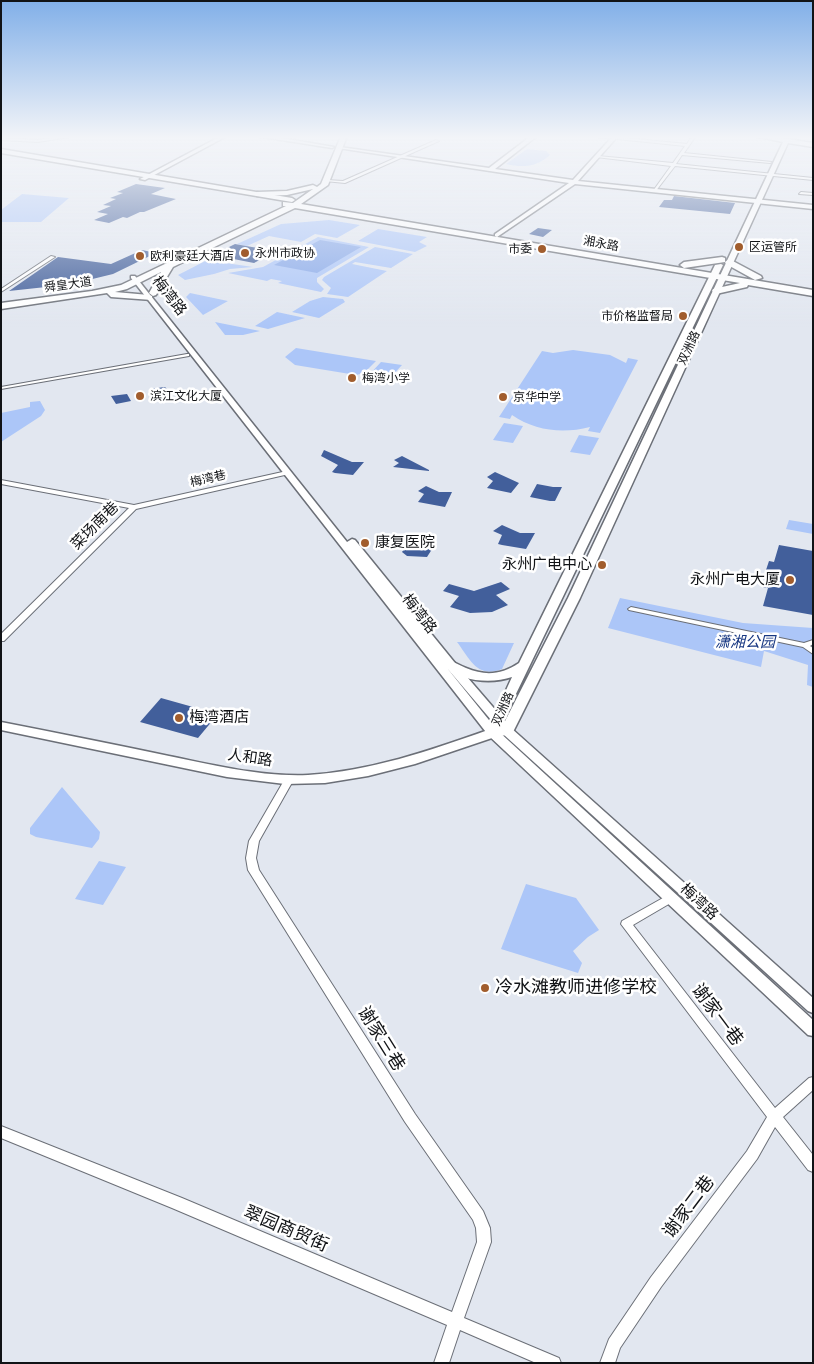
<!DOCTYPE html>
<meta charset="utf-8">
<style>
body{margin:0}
#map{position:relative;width:814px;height:1364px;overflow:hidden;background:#e2e7f0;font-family:"Roboto Serif",serif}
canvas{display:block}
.frame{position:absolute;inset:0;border:2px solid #111316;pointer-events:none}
</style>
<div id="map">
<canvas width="814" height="1364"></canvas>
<div class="frame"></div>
</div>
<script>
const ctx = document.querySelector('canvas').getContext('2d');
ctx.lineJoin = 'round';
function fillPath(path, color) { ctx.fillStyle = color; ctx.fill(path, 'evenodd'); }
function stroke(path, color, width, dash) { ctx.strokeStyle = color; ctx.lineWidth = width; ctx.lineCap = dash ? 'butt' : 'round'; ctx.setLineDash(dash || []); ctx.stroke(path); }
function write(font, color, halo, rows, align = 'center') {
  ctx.font = font + ' "Roboto Serif","Noto Sans SC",serif'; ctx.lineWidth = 5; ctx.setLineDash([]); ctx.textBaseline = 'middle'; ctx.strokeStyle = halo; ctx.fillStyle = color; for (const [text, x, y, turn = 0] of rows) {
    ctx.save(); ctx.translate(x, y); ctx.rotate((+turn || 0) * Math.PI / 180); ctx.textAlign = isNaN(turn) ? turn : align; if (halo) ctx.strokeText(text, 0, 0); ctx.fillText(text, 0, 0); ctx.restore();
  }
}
fillPath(new Path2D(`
 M 527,149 L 546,151 L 550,155 C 537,167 523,168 506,164 Z
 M 22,194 L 69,198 L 41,222 L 1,222 L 1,210 Z
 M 329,220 L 360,225 L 337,238 L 315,234 L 301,242 L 269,236 L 247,246 L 237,244 L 281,224 Z
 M 378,229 L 427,237 L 419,242 L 427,246 L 415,252 L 358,241 Z
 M 318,237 L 369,247 L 317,278 L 317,282 L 324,289 L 321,292 L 278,283 L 282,281 L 271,279 L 267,281 L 228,273 L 263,267 Z
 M 375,247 L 413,254 L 391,268 L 355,262 L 352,264 L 387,271 L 348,297 L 327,294 L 331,288 L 322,280 L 324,277 Z
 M 215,256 L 220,257 L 212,261 L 253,267 L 230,269 L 214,274 L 185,280 L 178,275 Z
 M 190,293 L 228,301 L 203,315 L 186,297 Z
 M 323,297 L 343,299 L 345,302 L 319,318 L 292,312 L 310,301 Z
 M 277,312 L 305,318 L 268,329 L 255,326 Z
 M 215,322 L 260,331 L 243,335 L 225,335 Z
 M 296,348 L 376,361 L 364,373 L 356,375 L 295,365 L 285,357 Z
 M 573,350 L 610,355 L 626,363 L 628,358 L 638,360 L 600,433 L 588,431 L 590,427 C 563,434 535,431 512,415 L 510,419 L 499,417 L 542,351 L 553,353 Z
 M 381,362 L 402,365 L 389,379 L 368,376 Z
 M 40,401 L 45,410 L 41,416 L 1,442 L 1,413 L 30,407 L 30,402 Z
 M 504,423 L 523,426 L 513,443 L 493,440 Z
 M 579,435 L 599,438 L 590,455 L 570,452 Z
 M 789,520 L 813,524 L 813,534 L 786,529 Z
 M 620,598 L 743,623 L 813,628 L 813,687 L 807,685 L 808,665 L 764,651 L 761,667 L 608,628 Z
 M 457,642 L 514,643 L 502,669 C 477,679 470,659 457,642 Z
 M 62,787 L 100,832 L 99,839 L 92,848 L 36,837 L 30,834 L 30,828 Z
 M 99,861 L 126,867 L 103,905 L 75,899 Z
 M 526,884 L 576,898 L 599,930 L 588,937 L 573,951 L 582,963 L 578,973 L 501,949 Z`), '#acc6f8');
fillPath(new Path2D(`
 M 320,240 L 361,247 L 317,273 L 274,265 Z`), '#87a8e9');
fillPath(new Path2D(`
 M 136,184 L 165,188 L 151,194 L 176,199 L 144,212 L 140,212 L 127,218 L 123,217 L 109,223 L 94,220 L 108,214 L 97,212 L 111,206 L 103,205 L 116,199 L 110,198 L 123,193 L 117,192 Z
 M 674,196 L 735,203 L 730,214 L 659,207 L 664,200 L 672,200 Z
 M 538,228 L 552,230 L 543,237 L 529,234 Z
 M 235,244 L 252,247 L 276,251 L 254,263 L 213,255 Z
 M 142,250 L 156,253 L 113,274 L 76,283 L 61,279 L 46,287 L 9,291 L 58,257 L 111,264 Z
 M 165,387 L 171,394 L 155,397 L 150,389 Z
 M 127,394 L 131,401 L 116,404 L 111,396 Z
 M 324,450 L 352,462 L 364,462 L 353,475 L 335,473 L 332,472 L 338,465 L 321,456 Z
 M 402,456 L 429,470 L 429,471 L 393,467 L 399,463 L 394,460 Z
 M 495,472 L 519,483 L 511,493 L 487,488 L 493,481 L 487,477 Z
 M 537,484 L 553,487 L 562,487 L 555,501 L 550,501 L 530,497 Z
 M 426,486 L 439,492 L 452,492 L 445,507 L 418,502 L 424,494 L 418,491 Z
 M 502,525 L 520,533 L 535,533 L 526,549 L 502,545 L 498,544 L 502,535 L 493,531 Z
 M 406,536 L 422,543 L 436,543 L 427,557 L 407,556 L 402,552 L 406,546 L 398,541 Z
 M 779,545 L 813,551 L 813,615 L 763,606 L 768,588 L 763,588 L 765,580 L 763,579 L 769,561 L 774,562 Z
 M 501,582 L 510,589 L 496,595 L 508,605 L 492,612 L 470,613 L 450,607 L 459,596 L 443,591 L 449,584 L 474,591 Z
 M 161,698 L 218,714 L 198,738 L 140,722 Z`), '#425f9b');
const pedestrian = new Path2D(`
 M 187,354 L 189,354 L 189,356 L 1,389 L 1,387 Z
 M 631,607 L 804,643 L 813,640 L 813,644 L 810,646 L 813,648 L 813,654 L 803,647 L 629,610 L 628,609 Z`);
const minor = new Path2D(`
 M 62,136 L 75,136 L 38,142 L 1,140 L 1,138 L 38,140 Z
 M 588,136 L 606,136 L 687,144 L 692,136 L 696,136 L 684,153 L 772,162 L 770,163 L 682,155 L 676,164 L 813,178 L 813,180 L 675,166 L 655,192 L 653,191 L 671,166 L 596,157 L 598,156 L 673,163 L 685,146 Z
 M 436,140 L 439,141 L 345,183 L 325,181 L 327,180 L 343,181 Z
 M 801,192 L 813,193 L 813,195 L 799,194 Z
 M 51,256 L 55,257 L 1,292 L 1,289 Z
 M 287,471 L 290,473 L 289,474 L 136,509 L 4,641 L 1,641 L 1,634 L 129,508 L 1,484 L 1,480 L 134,505 Z
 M 289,776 L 292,777 L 294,779 L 259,841 L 256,858 L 259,870 L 415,1114 L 483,1211 L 490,1228 L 491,1242 L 464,1318 L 559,1358 L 561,1363 L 536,1363 L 460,1330 L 449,1363 L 434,1363 L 447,1325 L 172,1208 L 1,1138 L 1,1126 L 182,1198 L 452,1312 L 477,1242 L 476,1228 L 473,1220 L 405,1122 L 248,870 L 246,858 L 249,841 L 286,777 Z
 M 670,894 L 674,895 L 675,898 L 674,901 L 633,925 L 775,1108 L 809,1078 L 813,1077 L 813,1090 L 783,1117 L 813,1155 L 813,1172 L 808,1170 L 775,1127 L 757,1159 L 661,1287 L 620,1348 L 615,1363 L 600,1363 L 609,1339 L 651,1277 L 747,1151 L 767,1117 L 621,924 L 622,921 Z`);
const tertiary = new Path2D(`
 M 221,136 L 227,136 L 145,180 L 140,179 Z
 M 256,136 L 270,136 L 334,147 L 332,148 Z
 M 531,136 L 537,136 L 495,169 L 573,180 L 613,136 L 618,136 L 578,181 L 813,205 L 813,209 L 575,184 L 497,237 L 495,236 L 495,234 L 569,183 L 338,148 L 340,147 L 489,168 Z
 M 131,276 L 135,276 L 347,542 L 352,539 L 355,540 L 455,663 L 511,728 L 813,998 L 813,1013 L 808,1011 L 503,734 L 447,668 L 497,730 L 813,1020 L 813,1036 L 808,1035 L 489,736 L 131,278 Z`);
const secondary = new Path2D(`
 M 1,136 L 5,136 L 1,139 Z
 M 754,136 L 769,136 L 813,143 L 813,147 L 788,143 L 580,598 L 512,734 L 495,737 L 415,764 L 368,776 L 325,783 L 285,784 L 227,777 L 1,730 L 1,722 C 57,733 113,744 169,756 C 214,765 261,777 308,775 C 370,771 429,751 488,730 L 512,677 C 492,684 459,682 445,665 L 451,661 C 456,663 461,666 466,668 C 485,676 501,675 519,663 L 715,265 L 721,264 L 723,265 L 514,698 L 502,727 L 568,598 L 783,142 Z
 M 1,149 L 292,198 L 295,200 L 292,202 L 1,153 Z`);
const primary = new Path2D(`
 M 341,136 L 347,136 L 328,185 L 301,204 L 813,290 L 813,296 L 748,285 L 747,287 L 716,294 L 712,291 L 713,289 L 740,283 L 295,208 L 173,267 L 156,295 L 153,296 L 149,293 L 161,272 L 127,289 L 115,292 L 149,295 L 152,296 L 152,300 L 111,297 L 107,293 L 1,309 L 1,303 L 92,291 L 121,285 L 286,206 L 283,206 L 283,202 L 293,203 L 313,189 L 287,195 L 257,196 L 253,194 L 257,192 L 287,191 L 313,185 L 317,187 L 321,184 Z
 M 722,257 L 725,258 L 725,262 L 684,268 L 680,265 L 684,262 Z
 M 729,259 L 761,276 L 762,278 L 755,280 L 726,264 L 725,262 Z`);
stroke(pedestrian, '#6b6f77', 2);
stroke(minor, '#6b6f77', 2);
stroke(tertiary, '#6b6f77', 3);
stroke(secondary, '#6b6f77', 3);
stroke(primary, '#6b6f77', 3);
fillPath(pedestrian, '#fff');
fillPath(minor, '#fff');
fillPath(tertiary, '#fff');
fillPath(secondary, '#fff');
fillPath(primary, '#fff');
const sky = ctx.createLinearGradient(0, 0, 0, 327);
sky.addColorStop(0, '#81afe8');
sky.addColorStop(0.42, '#f2f4f8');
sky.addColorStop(1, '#f2f4f800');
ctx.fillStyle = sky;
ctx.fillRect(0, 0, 814, 327);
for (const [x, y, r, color] of [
 [739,247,5,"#a15d2d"],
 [542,249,5,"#a15d2d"],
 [245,253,5,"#a15d2d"],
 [140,256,5,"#a15d2d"],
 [683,316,5,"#a15d2d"],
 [352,378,5,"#a15d2d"],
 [140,396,5,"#a15d2d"],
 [503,397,5,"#a15d2d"],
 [365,543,5,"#a15d2d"],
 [602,565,5,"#a15d2d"],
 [790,580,5,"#a15d2d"],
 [179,718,5,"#a15d2d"],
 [485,988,5,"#a15d2d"]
]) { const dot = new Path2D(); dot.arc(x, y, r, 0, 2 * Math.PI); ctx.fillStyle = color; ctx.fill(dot); stroke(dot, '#fff', 2); }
write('12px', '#111316', '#fff', [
 ["湘永路",601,244,10],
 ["舜皇大道",68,285,-8],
 ["双洲路",689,348,-65],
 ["梅湾巷",208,479,-13],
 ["双洲路",503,709,-66]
]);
write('12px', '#111316', '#fff', [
 ["区运管所",749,247],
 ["市委",532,249,"right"],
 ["永州市政协",255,253],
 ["欧利豪廷大酒店",150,256],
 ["市价格监督局",673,316,"right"],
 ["梅湾小学",362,378],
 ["滨江文化大厦",150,396],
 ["京华中学",513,397]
], 'left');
write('15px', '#111316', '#fff', [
 ["梅湾路",169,296,52],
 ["菜场南巷",95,526,-45],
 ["梅湾路",419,614,52],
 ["人和路",250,758,8],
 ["梅湾路",699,902,43]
]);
write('15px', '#111316', '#fff', [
 ["康复医院",375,543],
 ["永州广电中心",592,565,"right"],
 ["永州广电大厦",780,580,"right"],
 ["梅湾酒店",189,718]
], 'left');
write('italic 15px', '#173782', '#fff', [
 ["潇湘公园",745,643]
]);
write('18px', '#111316', '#fff', [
 ["冷水滩教师进修学校",495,988]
], 'left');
write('18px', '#111316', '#fff', [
 ["谢家一巷",717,1015,53],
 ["谢家三巷",381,1039,58],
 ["谢家二巷",689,1207,-53],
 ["翠园商贸街",286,1229,23]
]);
</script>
